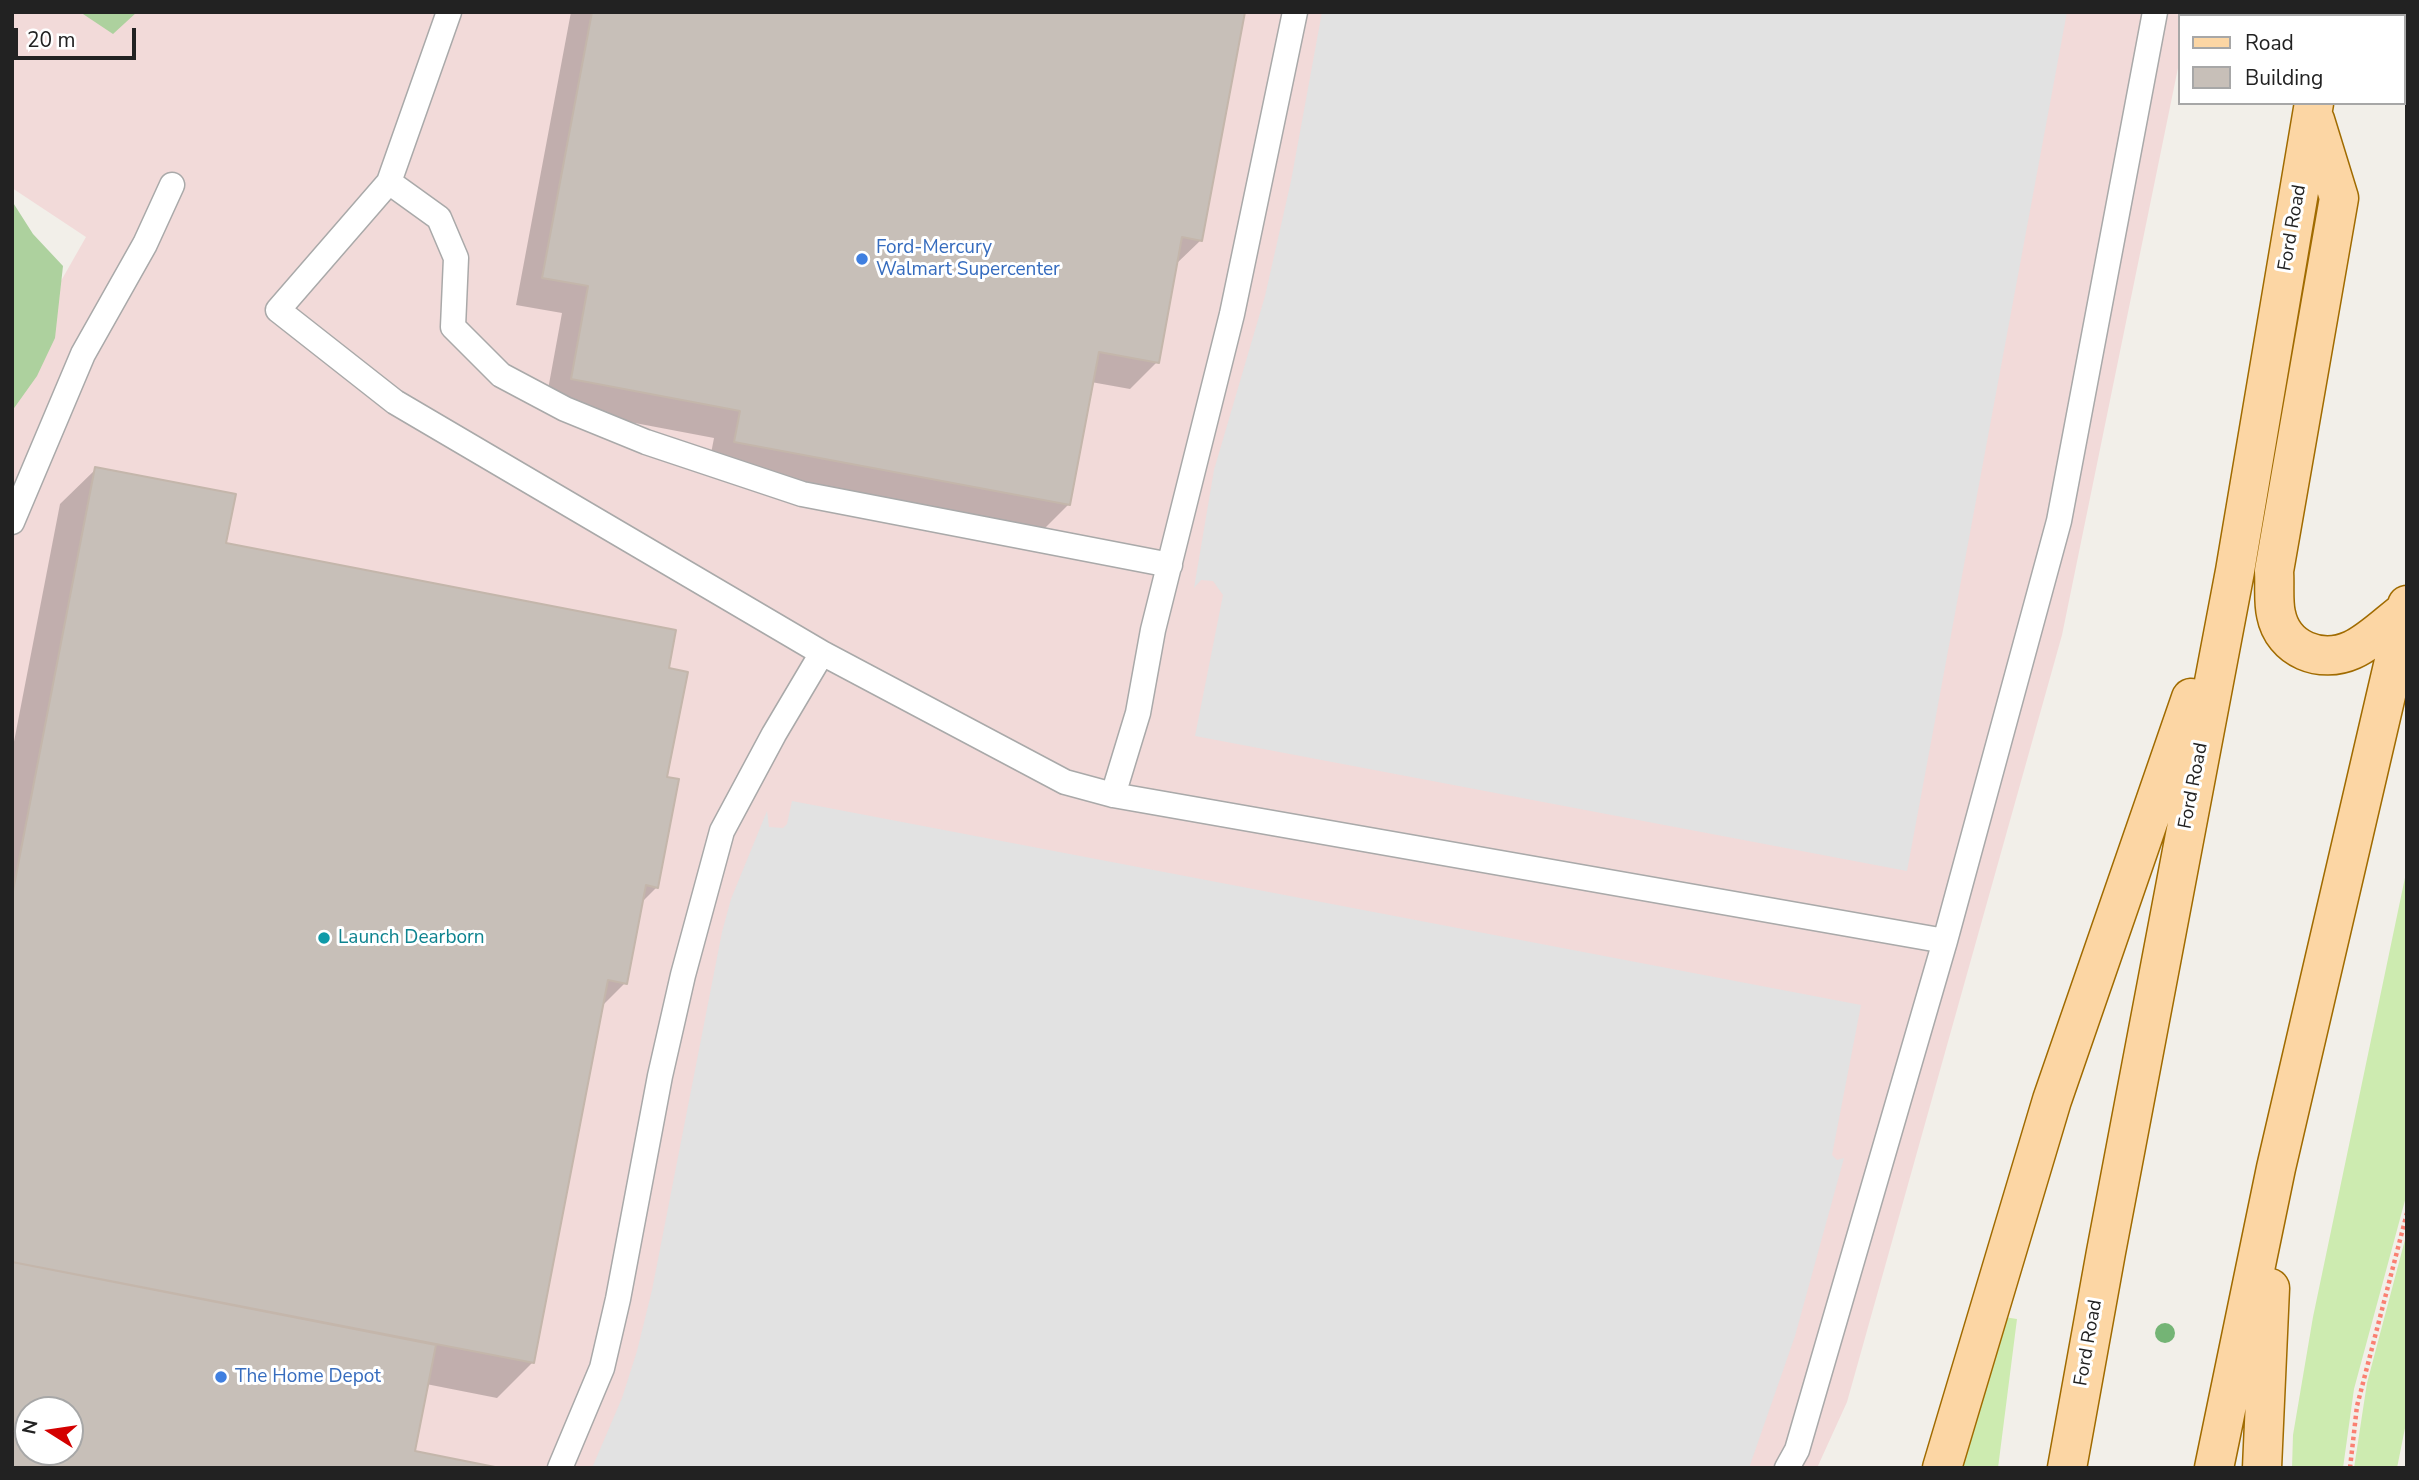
<!DOCTYPE html>
<style>
body{margin:0}
#map{position:relative;width:2419px;height:1480px;overflow:hidden;background:#f2efe9;font-family:"Nunito Sans",sans-serif}
canvas{display:block}
.frame{position:absolute;inset:0;border:14px solid #222;pointer-events:none}
.legend{position:absolute;left:2178px;top:14px;width:228px;height:91px;box-sizing:border-box;background:#fff;border:2px solid #a7a7a7;margin:0;padding:9px 12px;list-style:none;font-size:21px;color:#222}
.legend li{display:flex;align-items:center;gap:14px;height:35px}
.legend b{width:35px;border:2px solid #a7a7a7}
.north{position:absolute;left:14px;top:1396px;width:70px;height:70px;box-sizing:border-box;background:#fff;border:2px solid #a7a7a7;border-radius:50%;rotate:282deg;font-size:19px;font-weight:700;line-height:28px;text-align:center;color:#222}
.north::after{content:'';display:block;margin:auto;width:24px;height:32px;background:#d40000;clip-path:polygon(50% 0,100% 100%,50% 72%,0 100%)}
.scale{position:absolute;left:14px;top:28px;width:122px;height:32px;box-sizing:border-box;border:4px solid #222;border-top:0;padding-left:9px;font-size:21px;line-height:24px;white-space:nowrap;color:#222;-webkit-text-stroke:5px #fff;paint-order:stroke}
</style>
<div id="map">
<canvas width="2419" height="1480"></canvas>
<div class="frame"></div>
<ul class="legend">
<li><b style="height:9px;background:#fcd6a4"></b>Road</li>
<li><b style="height:19px;background:#c7bfb8"></b>Building</li>
</ul>
<div class="north">N</div>
<div class="scale">20 m</div>
</div>
<script>
const ctx = document.querySelector('canvas').getContext('2d');
ctx.lineJoin = 'round';
function fillPath(path, color) { ctx.fillStyle = color; ctx.fill(path, 'evenodd'); }
function stroke(path, color, width, dash) { ctx.strokeStyle = color; ctx.lineWidth = width; ctx.lineCap = dash ? 'butt' : 'round'; ctx.setLineDash(dash || []); ctx.stroke(path); }
function write(font, color, halo, rows, align = 'center') {
  ctx.font = font + ' "Nunito Sans",sans-serif'; ctx.lineWidth = 6; ctx.setLineDash([]); ctx.textBaseline = 'middle'; ctx.strokeStyle = halo; ctx.fillStyle = color; for (const [text, x, y, turn = 0] of rows) {
    ctx.save(); ctx.translate(x, y); ctx.rotate((+turn || 0) * Math.PI / 180); ctx.textAlign = isNaN(turn) ? turn : align; if (halo) ctx.strokeText(text, 0, 0); ctx.fillText(text, 0, 0); ctx.restore();
  }
}
fillPath(new Path2D(`
 M 12,12 L 2190,12 L 2189,16 L 2179,16 L 2179,63 L 2062,635 L 1847,1402 L 1817,1468 L 12,1468 L 12,367 L 86,237 L 12,188 ZM 28,1410 L 70,1410 L 70,1452 L 28,1452 Z`), '#f2dad9');
fillPath(new Path2D(`
 M 2407,868 L 2407,1193 L 2354,1389 L 2343,1468 L 2292,1468 L 2293,1435 L 2313,1317 Z
 M 2407,1232 L 2407,1418 L 2397,1468 L 2354,1468 L 2367,1383 Z
 M 2004,1317 L 2017,1319 L 1998,1468 L 1959,1468 Z`), '#cdebb0');
fillPath(new Path2D(`
 M 80,12 L 137,12 L 113,34 Z
 M 12,201 L 33,234 L 63,266 L 55,338 L 37,376 L 12,411 Z`), '#add19e');
fillPath(new Path2D(`
 M 1322,12 L 2067,12 L 1907,871 L 1195,736 L 1223,595 L 1213,581 L 1201,580 L 1194,588 L 1214,470 L 1265,296 L 1291,181 Z
 M 792,801 L 1861,1005 L 1832,1155 L 1837,1160 L 1844,1158 L 1795,1336 L 1749,1468 L 592,1468 L 622,1398 L 637,1351 L 652,1290 L 722,932 L 731,899 L 767,811 L 769,827 L 783,828 L 787,824 Z`), '#e2e2e2');
fillPath(new Path2D(`
 M 571,12 L 1243,12 L 1201,240 L 1175,265 L 1157,362 L 1130,389 L 1091,382 L 1069,504 L 1041,532 L 708,469 L 714,438 L 545,406 L 562,313 L 516,305 Z
 M 96,469 L 224,544 L 667,670 L 665,778 L 657,887 L 641,903 L 625,983 L 601,1007 L 532,1363 L 497,1398 L 426,1384 L 413,1453 L 12,1468 L 12,752 L 60,504 ZM 28,1410 L 70,1410 L 70,1452 L 28,1452 Z`), '#0003');
const building = new Path2D(`
 M 592,12 L 1245,12 L 1202,241 L 1182,237 L 1159,363 L 1099,352 L 1070,505 L 734,442 L 740,411 L 571,379 L 588,286 L 542,278 Z
 M 95,467 L 236,494 L 226,543 L 676,630 L 669,668 L 688,672 L 667,777 L 679,779 L 658,888 L 646,885 L 627,984 L 608,980 L 534,1363 L 12,1262 L 12,896 Z
 M 12,1262 L 436,1345 L 415,1451 L 500,1468 L 12,1468 ZM 28,1410 L 70,1410 L 70,1452 L 28,1452 Z`);
fillPath(building, '#c7bfb8');
stroke(building, '#c4b6ab', 2);
const service = new Path2D(`
 M 449,12 L 389,182 L 278,310 L 395,402 L 822,653 L 1065,782 L 1113,795 L 1945,941
 M 389,182 L 439,218 L 456,258 L 453,327 L 501,375 L 565,409 L 646,442 L 802,494 L 1170,565
 M 12,522 L 83,354 L 145,244 L 172,185
 M 1113,795 L 1138,713 L 1153,630 L 1232,314 L 1295,12
 M 560,1468 L 602,1368 L 618,1299 L 660,1076 L 683,975 L 722,831 L 774,734 L 822,653
 M 1787,1468 L 1797,1450 L 1945,941 L 2059,521 L 2155,12`);
const primary = new Path2D(`
 M 2331,16 L 2332,12
 M 2315,120 L 2339,198 L 2274,571 C 2275,585 2273,601 2276,614 C 2283,650 2321,664 2352,650 C 2370,642 2390,622 2405,611
 M 1942,1468 L 2052,1100 L 2191,698
 M 2067,1468 L 2106,1252 L 2235,571 L 2314,103
 M 2214,1468 L 2276,1168 L 2407,605
 M 2262,1468 L 2270,1288`);
stroke(service, '#a9a9a9', 27);
stroke(primary, '#a06b00', 41);
stroke(new Path2D(`
 M 2350,1468 L 2357,1406 L 2407,1213`), '#fa8072', 4.5, [3.5, 3.5]);
stroke(service, '#fff', 24);
stroke(primary, '#fcd6a4', 38);
ctx.fillStyle = '#74b475';
for (const [x, y] of [
 [2165,1333]
]) { ctx.beginPath(); ctx.arc(x, y, 10, 0, 2 * Math.PI); ctx.fill(); }
for (const [x, y, r, color] of [
 [862,259,7,"#3f7fe0"],
 [324,938,7,"#0f9aa8"],
 [221,1377,7,"#3f7fe0"]
]) { const dot = new Path2D(); dot.arc(x, y, r, 0, 2 * Math.PI); ctx.fillStyle = color; ctx.fill(dot); stroke(dot, '#fff', 2.5); }
write('19px', '#222', '#fff', [
 ["Ford Road",2293,228,-80],
 ["Ford Road",2194,786,-79],
 ["Ford Road",2089,1343,-80]
]);
write('19px', '#366cbe', '#fff', [
 ["Ford-Mercury",876,248],
 ["Walmart Supercenter",876,270],
 ["The Home Depot",235,1377]
], 'left');
write('19px', '#0d838f', '#fff', [
 ["Launch Dearborn",338,938]
], 'left');
</script>
